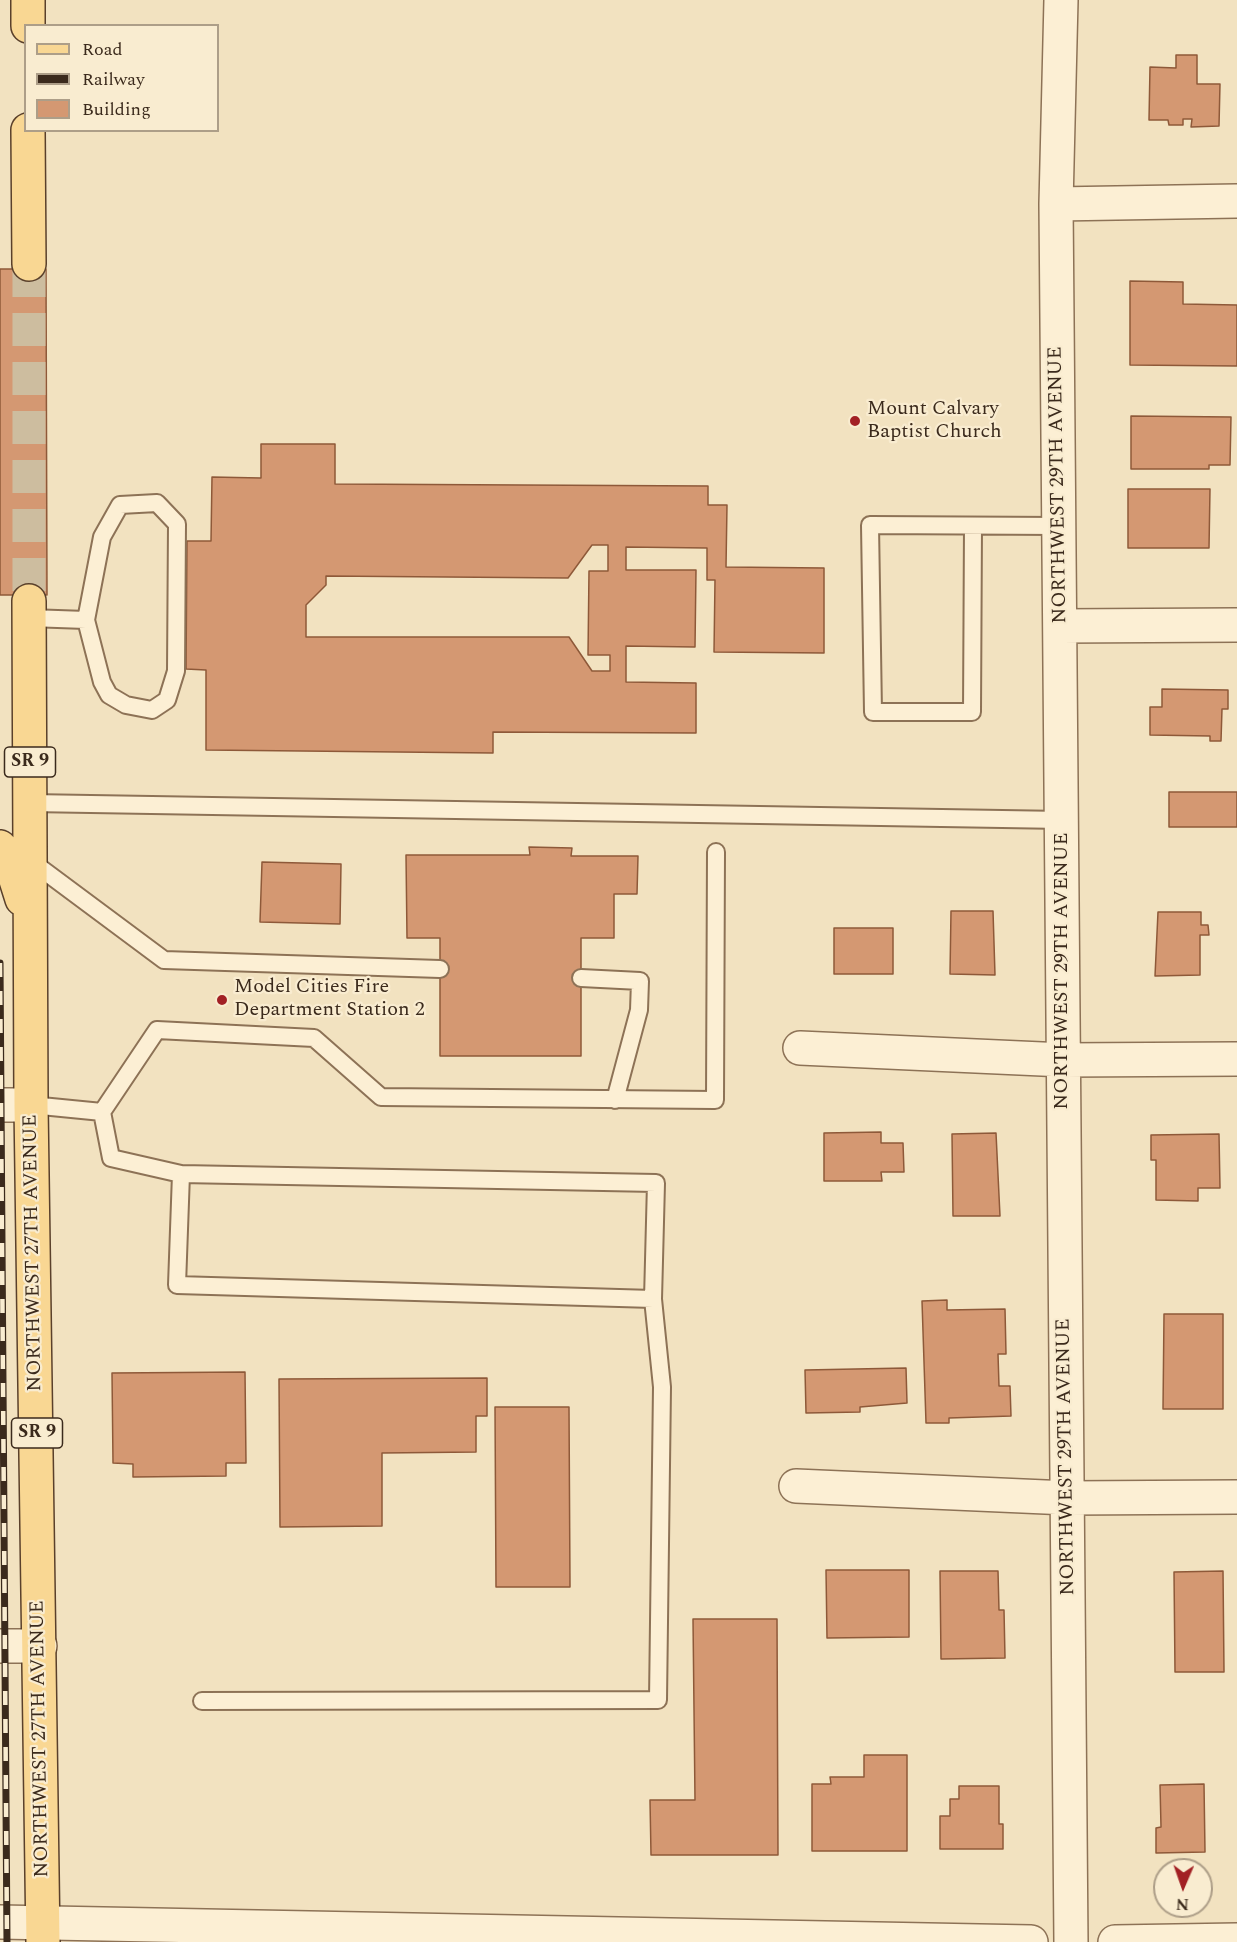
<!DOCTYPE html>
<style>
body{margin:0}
#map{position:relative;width:1237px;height:1942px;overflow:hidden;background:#f2e2c0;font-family:Spectral,serif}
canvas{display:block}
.legend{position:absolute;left:24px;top:24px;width:195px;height:108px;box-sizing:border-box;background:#f9ecd0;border:2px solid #ad9e88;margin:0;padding:8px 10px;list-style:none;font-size:18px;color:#3b2a1c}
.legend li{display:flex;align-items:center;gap:12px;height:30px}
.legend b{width:30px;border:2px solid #ad9e88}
.north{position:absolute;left:1153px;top:1858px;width:60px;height:60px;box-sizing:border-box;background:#f9ecd0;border:2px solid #ad9e88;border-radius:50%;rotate:182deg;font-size:16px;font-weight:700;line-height:24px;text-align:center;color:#3b2a1c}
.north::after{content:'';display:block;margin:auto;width:21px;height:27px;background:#a22024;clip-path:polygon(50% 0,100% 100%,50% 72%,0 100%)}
</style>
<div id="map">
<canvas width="1237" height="1942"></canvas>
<ul class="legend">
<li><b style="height:8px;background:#f9d793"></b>Road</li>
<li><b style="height:8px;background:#3b2a1c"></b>Railway</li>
<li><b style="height:16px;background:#d49872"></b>Building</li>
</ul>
<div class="north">N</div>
</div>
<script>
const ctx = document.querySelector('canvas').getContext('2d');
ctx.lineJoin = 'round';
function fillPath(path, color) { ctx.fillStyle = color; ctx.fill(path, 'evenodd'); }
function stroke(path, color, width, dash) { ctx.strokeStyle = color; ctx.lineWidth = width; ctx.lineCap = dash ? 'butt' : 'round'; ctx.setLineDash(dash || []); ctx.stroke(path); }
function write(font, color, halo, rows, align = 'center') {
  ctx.font = font + ' Spectral,serif'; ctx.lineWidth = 4.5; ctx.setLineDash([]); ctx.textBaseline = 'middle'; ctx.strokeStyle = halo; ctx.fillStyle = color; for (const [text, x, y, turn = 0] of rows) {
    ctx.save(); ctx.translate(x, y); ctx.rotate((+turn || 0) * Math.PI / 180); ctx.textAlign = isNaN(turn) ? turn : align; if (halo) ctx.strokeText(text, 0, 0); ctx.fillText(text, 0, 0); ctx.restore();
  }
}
const building = new Path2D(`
 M 1176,55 L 1197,55 L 1197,84 L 1220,84 L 1219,126 L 1191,127 L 1192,119 L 1183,119 L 1183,125 L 1169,125 L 1168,120 L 1149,120 L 1150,67 L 1176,68 Z
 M 0,269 L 46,269 L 47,595 L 0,595 Z
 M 1130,281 L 1183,282 L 1183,304 L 1237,305 L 1237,366 L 1130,365 Z
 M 1131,416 L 1231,417 L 1230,465 L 1209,465 L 1209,469 L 1131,469 Z
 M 261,444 L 335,444 L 335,484 L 708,486 L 708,505 L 727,505 L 726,567 L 824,568 L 824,653 L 714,652 L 715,580 L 707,580 L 707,548 L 626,547 L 626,570 L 696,570 L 695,647 L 626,646 L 626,682 L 696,683 L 696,733 L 493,732 L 493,753 L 206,750 L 206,670 L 186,669 L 187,541 L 211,541 L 212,477 L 261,478 ZM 592,545 L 608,545 L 608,571 L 589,571 L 588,655 L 610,655 L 610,671 L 592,671 L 569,637 L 306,637 L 306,605 L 326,585 L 326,576 L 568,578 Z
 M 1128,489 L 1210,489 L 1209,548 L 1128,548 Z
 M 1162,689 L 1228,690 L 1228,709 L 1222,709 L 1221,741 L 1210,741 L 1210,736 L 1150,735 L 1150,707 L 1162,707 Z
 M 1169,792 L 1237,792 L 1237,827 L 1169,827 Z
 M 529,847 L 572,848 L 571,856 L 638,856 L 637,894 L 614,894 L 614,938 L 581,938 L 581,1056 L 440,1056 L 440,938 L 407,938 L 406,855 L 530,855 Z
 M 262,862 L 341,864 L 340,924 L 260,922 Z
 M 951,911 L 993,911 L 995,975 L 950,974 Z
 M 1158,912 L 1201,912 L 1201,925 L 1208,925 L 1209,935 L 1200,935 L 1200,975 L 1155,976 Z
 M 834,928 L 893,928 L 893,974 L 834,974 Z
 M 881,1132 L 881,1143 L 903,1143 L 904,1172 L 881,1172 L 882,1181 L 824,1181 L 824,1133 Z
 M 996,1133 L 1000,1216 L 953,1216 L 952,1134 Z
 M 1219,1134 L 1220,1188 L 1198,1188 L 1198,1201 L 1156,1200 L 1156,1160 L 1151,1160 L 1151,1135 Z
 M 947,1300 L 947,1310 L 1005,1309 L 1006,1354 L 998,1354 L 999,1386 L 1010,1386 L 1011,1416 L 949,1418 L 949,1423 L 926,1423 L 922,1301 Z
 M 1164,1314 L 1223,1314 L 1223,1409 L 1163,1409 Z
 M 906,1368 L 907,1403 L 860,1407 L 860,1412 L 806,1413 L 805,1370 Z
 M 245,1372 L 246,1463 L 226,1463 L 226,1476 L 133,1477 L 133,1464 L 113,1463 L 112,1373 Z
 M 487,1378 L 487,1416 L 476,1416 L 476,1452 L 382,1453 L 382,1526 L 280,1527 L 279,1379 Z
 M 495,1407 L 569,1407 L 570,1587 L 496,1587 Z
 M 826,1570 L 909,1570 L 909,1637 L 827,1638 Z
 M 940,1571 L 998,1571 L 999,1610 L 1004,1610 L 1005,1658 L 941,1659 Z
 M 1223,1571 L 1224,1672 L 1175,1672 L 1174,1572 Z
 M 693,1619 L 777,1619 L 778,1855 L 651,1855 L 650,1800 L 695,1800 Z
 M 864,1755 L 907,1755 L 907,1851 L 812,1851 L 812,1784 L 831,1784 L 830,1777 L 864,1777 Z
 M 1204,1784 L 1205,1852 L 1156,1853 L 1156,1828 L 1161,1827 L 1160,1785 Z
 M 959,1786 L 999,1786 L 999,1824 L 1003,1824 L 1003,1849 L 940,1849 L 940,1816 L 950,1816 L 950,1799 L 959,1799 Z`);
fillPath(building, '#d49872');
stroke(building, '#8e5939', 1.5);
stroke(new Path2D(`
 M 29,264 L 29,601`), '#cdbd9f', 33, [33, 16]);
const lane = new Path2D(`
 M 157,503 L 177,524 L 176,671 L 167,700 L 152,710 L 126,705 L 109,695 L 102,682 L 86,620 L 102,537 L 120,505 Z
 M 973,526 L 972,712 L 873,712 L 870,525 L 1060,526
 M 29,618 L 86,620
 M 30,803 L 1063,820
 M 31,861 L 164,960 L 440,969
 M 581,978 L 640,981 L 639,1010 L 615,1100
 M 31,1105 L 102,1112 L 157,1030 L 314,1038 L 381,1097 L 715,1100 L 716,852
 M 102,1112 L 111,1158 L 181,1174 L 656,1183 L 653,1299 L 177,1285 L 181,1174
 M 202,1701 L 658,1700 L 662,1387 L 653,1299`);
const street = new Path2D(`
 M 1061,0 L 1056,204 L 1071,1942
 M 1056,204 L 1237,201
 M 1061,626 L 1237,625
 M 800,1048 L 1064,1060 L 1237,1059
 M 0,1105 L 31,1105
 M 796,1486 L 1068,1498 L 1237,1497
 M 0,1646 L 40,1646
 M 0,1922 L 1031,1942
 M 1115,1942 L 1237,1940`);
const primary = new Path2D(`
 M 28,0 L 28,26
 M 28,130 L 29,264
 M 29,601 L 31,1105 L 43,1942
 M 0,847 L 9,858 L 22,899`);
stroke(lane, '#8d7256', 20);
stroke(street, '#8d7256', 36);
stroke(primary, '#5a402b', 36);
stroke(lane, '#fcefd4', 16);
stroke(street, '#fcefd4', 33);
stroke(primary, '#f9d793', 33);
const rail = new Path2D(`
 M 0,963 L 7,1942`);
stroke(rail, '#3b2a1c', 7);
stroke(rail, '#f9ecd0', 4.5, [14]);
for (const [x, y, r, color] of [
 [855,421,6,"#a22024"],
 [222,1000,6,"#a22024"]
]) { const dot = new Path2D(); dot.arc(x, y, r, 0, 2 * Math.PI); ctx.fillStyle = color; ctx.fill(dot); stroke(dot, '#f9ecd0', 2); }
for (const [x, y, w] of [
 [30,762,51],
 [37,1433,51]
]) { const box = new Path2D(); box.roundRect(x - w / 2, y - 15, w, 30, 4.5); ctx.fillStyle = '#f9ecd0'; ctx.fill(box); stroke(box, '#3b2a1c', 1.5); }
write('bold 18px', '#3b2a1c', null, [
 ["SR 9",30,762],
 ["SR 9",37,1433]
]);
write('20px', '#3b2a1c', '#f9ecd0', [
 ["Mount Calvary",867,410],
 ["Baptist Church",867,433],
 ["Model Cities Fire",234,988],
 ["Department Station 2",234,1011]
], 'left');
write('20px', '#3b2a1c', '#f9ecd0', [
 ["NORTHWEST 29TH AVENUE",1059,485,-91],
 ["NORTHWEST 29TH AVENUE",1063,971,-90],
 ["NORTHWEST 27TH AVENUE",34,1253,-91],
 ["NORTHWEST 29TH AVENUE",1067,1457,-91],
 ["NORTHWEST 27TH AVENUE",41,1739,-91]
]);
</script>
